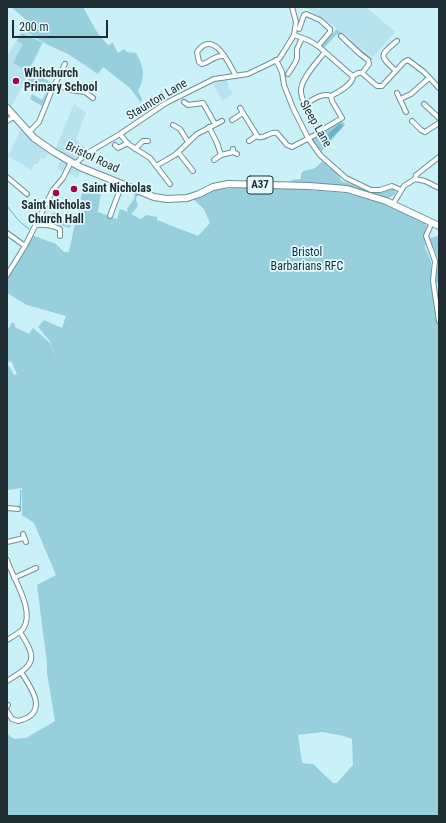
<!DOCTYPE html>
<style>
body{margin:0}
#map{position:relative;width:446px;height:823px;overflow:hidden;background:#caf0f8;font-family:"Roboto Condensed",sans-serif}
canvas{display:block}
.frame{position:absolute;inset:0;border:8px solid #202e32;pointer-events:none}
.scale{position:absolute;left:12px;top:20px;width:96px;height:18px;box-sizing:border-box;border:2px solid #202e32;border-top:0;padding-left:5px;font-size:12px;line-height:14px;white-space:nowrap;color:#202e32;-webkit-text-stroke:3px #e4faff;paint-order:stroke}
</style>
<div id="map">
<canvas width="446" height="823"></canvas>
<div class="frame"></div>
<div class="scale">200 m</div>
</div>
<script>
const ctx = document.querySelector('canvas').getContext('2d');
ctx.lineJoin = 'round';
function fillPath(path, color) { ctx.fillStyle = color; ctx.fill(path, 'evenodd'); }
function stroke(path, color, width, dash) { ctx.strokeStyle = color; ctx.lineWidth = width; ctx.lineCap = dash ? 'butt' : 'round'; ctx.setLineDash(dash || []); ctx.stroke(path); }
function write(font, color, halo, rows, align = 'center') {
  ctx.font = font + ' "Roboto Condensed",sans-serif'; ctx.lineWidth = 3.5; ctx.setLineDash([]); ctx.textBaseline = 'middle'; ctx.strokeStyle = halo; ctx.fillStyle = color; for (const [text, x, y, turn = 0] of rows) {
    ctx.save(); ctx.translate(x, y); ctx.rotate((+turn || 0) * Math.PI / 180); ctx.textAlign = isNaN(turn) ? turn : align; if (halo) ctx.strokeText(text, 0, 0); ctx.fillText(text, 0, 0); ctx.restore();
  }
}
fillPath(new Path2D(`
 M 305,7 L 313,7 L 319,10 L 321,7 L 366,7 L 395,32 L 373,57 L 334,26 Z
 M 22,30 L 44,42 L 11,108 L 7,105 L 7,57 Z
 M 220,80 L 227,80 L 229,87 L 228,88 L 233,94 L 222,101 L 213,83 Z
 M 74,104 L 86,113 L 76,139 L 87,151 L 75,159 L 72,166 L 81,170 L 78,178 L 57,168 L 63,156 L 55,150 Z
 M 21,129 L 31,140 L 48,153 L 45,159 L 40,158 L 38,164 L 34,164 L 32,170 L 8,156 Z`), '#b6e3ed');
fillPath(new Path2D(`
 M 11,7 L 83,7 L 97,32 L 108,45 L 113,43 L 118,53 L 124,49 L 127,52 L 136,53 C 144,68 146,75 138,91 L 142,99 L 141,103 L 130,88 L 103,67 L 98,74 L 68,54 L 48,45 L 25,31 L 31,24 Z
 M 337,29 L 373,59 L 370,61 L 337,34 L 324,48 L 322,45 Z
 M 22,33 L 42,43 L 28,71 L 13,63 L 23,44 L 17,41 Z
 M 33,72 L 52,83 L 42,106 L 30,99 L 32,94 L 42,100 L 47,92 L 27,81 Z
 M 341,119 L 345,125 L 321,152 L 312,140 L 319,133 L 332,127 Z
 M 322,161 L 339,175 L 341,181 L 372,191 L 392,188 L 395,191 L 395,194 L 389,198 L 386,198 L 348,187 L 336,185 L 294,184 L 291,180 L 301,179 C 300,169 307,171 315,168 C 318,166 320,164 322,161 Z
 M 85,184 L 101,192 L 98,212 L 117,219 L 120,209 L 128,212 L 127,209 L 134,199 L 135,192 L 139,195 L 137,196 L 136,200 L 138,205 L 135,210 L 131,214 L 141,219 L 146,215 L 157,217 L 157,220 L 198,236 L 210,223 L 204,209 L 194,200 L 212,190 L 236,188 L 294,189 L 346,193 L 384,204 L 425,223 L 427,228 L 425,248 L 431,261 L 431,279 L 439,330 L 439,816 L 7,816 L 7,734 L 14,739 L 26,738 L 55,721 L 47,673 L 47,663 L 37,585 L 56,575 L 34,523 L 22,515 L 22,488 L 7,490 L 7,367 L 9,366 L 14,375 L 17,374 L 11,361 L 7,363 L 7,327 L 9,328 L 12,322 L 15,324 L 15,327 L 29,334 L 33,328 L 49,342 L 57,359 L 49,340 L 38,327 L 44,320 L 62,328 L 66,316 L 27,305 L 7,293 L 7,278 L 32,235 L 56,244 L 64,252 L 69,252 L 80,200 ZM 322,732 L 344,736 L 352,739 L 353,765 L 337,783 L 333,783 L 313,764 L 302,763 L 298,735 Z
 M 55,212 L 59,213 L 64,221 L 71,225 L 70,228 L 47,221 L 50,215 Z
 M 439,236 L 439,284 L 435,282 L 439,260 L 429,238 Z`), '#97cfdc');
fillPath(new Path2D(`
 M 339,124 L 343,125 L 342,127 L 325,145 L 321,144 L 320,141 Z`), '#68b3c4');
stroke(new Path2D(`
 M 7,206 L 19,221 L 29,229
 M 20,507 L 21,491 L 20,490`), '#68b3c4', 1);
const minor = new Path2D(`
 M 299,29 L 304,15 L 306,14 L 320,20 L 330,29 L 330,32 L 318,46
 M 294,35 L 308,40 L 318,46 L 350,74 L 353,76 L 358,73 L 362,73 L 377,86 L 382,86 L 404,62 L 408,60 L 424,72 L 439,88
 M 341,36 L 360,54 L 368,60 L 369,64 L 362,73
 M 224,56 C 213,55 212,62 202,64 L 199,62 L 197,52 C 214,28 229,64 236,76
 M 276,60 L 282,72 L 284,85 L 293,108 L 308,138 L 320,155 L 346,178 L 371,190 L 380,190 L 392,186 L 401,190
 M 396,71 C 379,55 379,56 397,41
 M 288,74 L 295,63 L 297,58 L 297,49 L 302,38
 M 55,84 L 65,64
 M 397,93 L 406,112
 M 331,96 C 338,92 353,85 353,76
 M 400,99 L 411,94 L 429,78
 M 184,102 L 188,105 L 203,103 L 215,124
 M 305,104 C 313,100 323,92 331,96 L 332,101 L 342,118 L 325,128 L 319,131
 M 424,104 L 439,118
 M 240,108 L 258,137 C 266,139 269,131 277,133 L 287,145 L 292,147 L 315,135 L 319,131 C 314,121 300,100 301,90 C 301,79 317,62 324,53
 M 232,120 L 243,113
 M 7,121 L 15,116
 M 412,121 L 421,130 L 425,132 L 439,123
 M 173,125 L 180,129 L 188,142
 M 209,127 L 217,143 L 221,155
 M 29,132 L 39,122 L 51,92 L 55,84 L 70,90 L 85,92 L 93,98
 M 120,134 L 128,144 L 150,158 L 170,184
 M 249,141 L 256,136
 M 115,145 L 118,148 L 128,143
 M 135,149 L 143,141 L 148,141
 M 233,149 L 233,152 L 237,154
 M 178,152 L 193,171
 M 214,160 L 221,155 L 233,152
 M 75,164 L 86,154 L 120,134 L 166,103 L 214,79 L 248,74 L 279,59 L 283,53 L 294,35 L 296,22 L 292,7
 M 156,166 L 175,155 L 197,134 L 222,121
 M 7,177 L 27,194
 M 415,179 L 416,175 L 439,157
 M 393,204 L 404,186 L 415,179 L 425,181 L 439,188
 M 110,216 L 122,184
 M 432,222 L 426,236 L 435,261 L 433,281 L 439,321
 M 35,225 C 44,224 52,225 60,229 L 60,236
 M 7,233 L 25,246
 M 7,275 L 25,246 L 53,190 L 63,178 L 71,162
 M 7,508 L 18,509
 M 23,534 L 26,542
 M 7,542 L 24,538
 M 7,560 C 12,577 36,611 23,629 C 19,633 12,637 7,640
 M 14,578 L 36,568
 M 7,681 C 35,664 38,660 20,632
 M 7,706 L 8,705
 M 7,711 L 12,719 L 18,721 C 49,714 33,690 21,672`);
const highway = new Path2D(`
 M 7,108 L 34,138 L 54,152 L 80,167 L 154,197 L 167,199 L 187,198 L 199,194 L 213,187 L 228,184 L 309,186 L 347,189 L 386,201 L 439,226`);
stroke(minor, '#6c8f97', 6);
stroke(highway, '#6c8f97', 8);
stroke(minor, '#fff', 4);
stroke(highway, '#fff', 6);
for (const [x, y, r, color] of [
 [16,81,4,"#a10544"],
 [74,189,4,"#a10544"],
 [56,193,4,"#a10544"]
]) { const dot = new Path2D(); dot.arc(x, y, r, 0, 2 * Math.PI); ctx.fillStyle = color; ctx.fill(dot); stroke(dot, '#e4faff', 1.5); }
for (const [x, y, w] of [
 [260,185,26]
]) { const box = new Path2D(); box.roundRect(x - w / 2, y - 9, w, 18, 3); ctx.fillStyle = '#e4faff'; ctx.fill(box); stroke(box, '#202e32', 1); }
write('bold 11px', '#202e32', null, [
 ["A37",260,185]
]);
write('bold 12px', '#202e32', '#e4faff', [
 ["Whitchurch",24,74],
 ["Primary School",24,88],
 ["Saint Nicholas",82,189],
 ["Saint Nicholas",56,206,"center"],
 ["Church Hall",56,220,"center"]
], 'left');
write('12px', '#202e32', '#e4faff', [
 ["Staunton Lane",157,100,-31],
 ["Sleep Lane",315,124,60],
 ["Bristol Road",92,158,25]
]);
write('12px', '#0b3139', '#e4faff', [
 ["Bristol",307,253],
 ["Barbarians RFC",307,267]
]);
</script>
